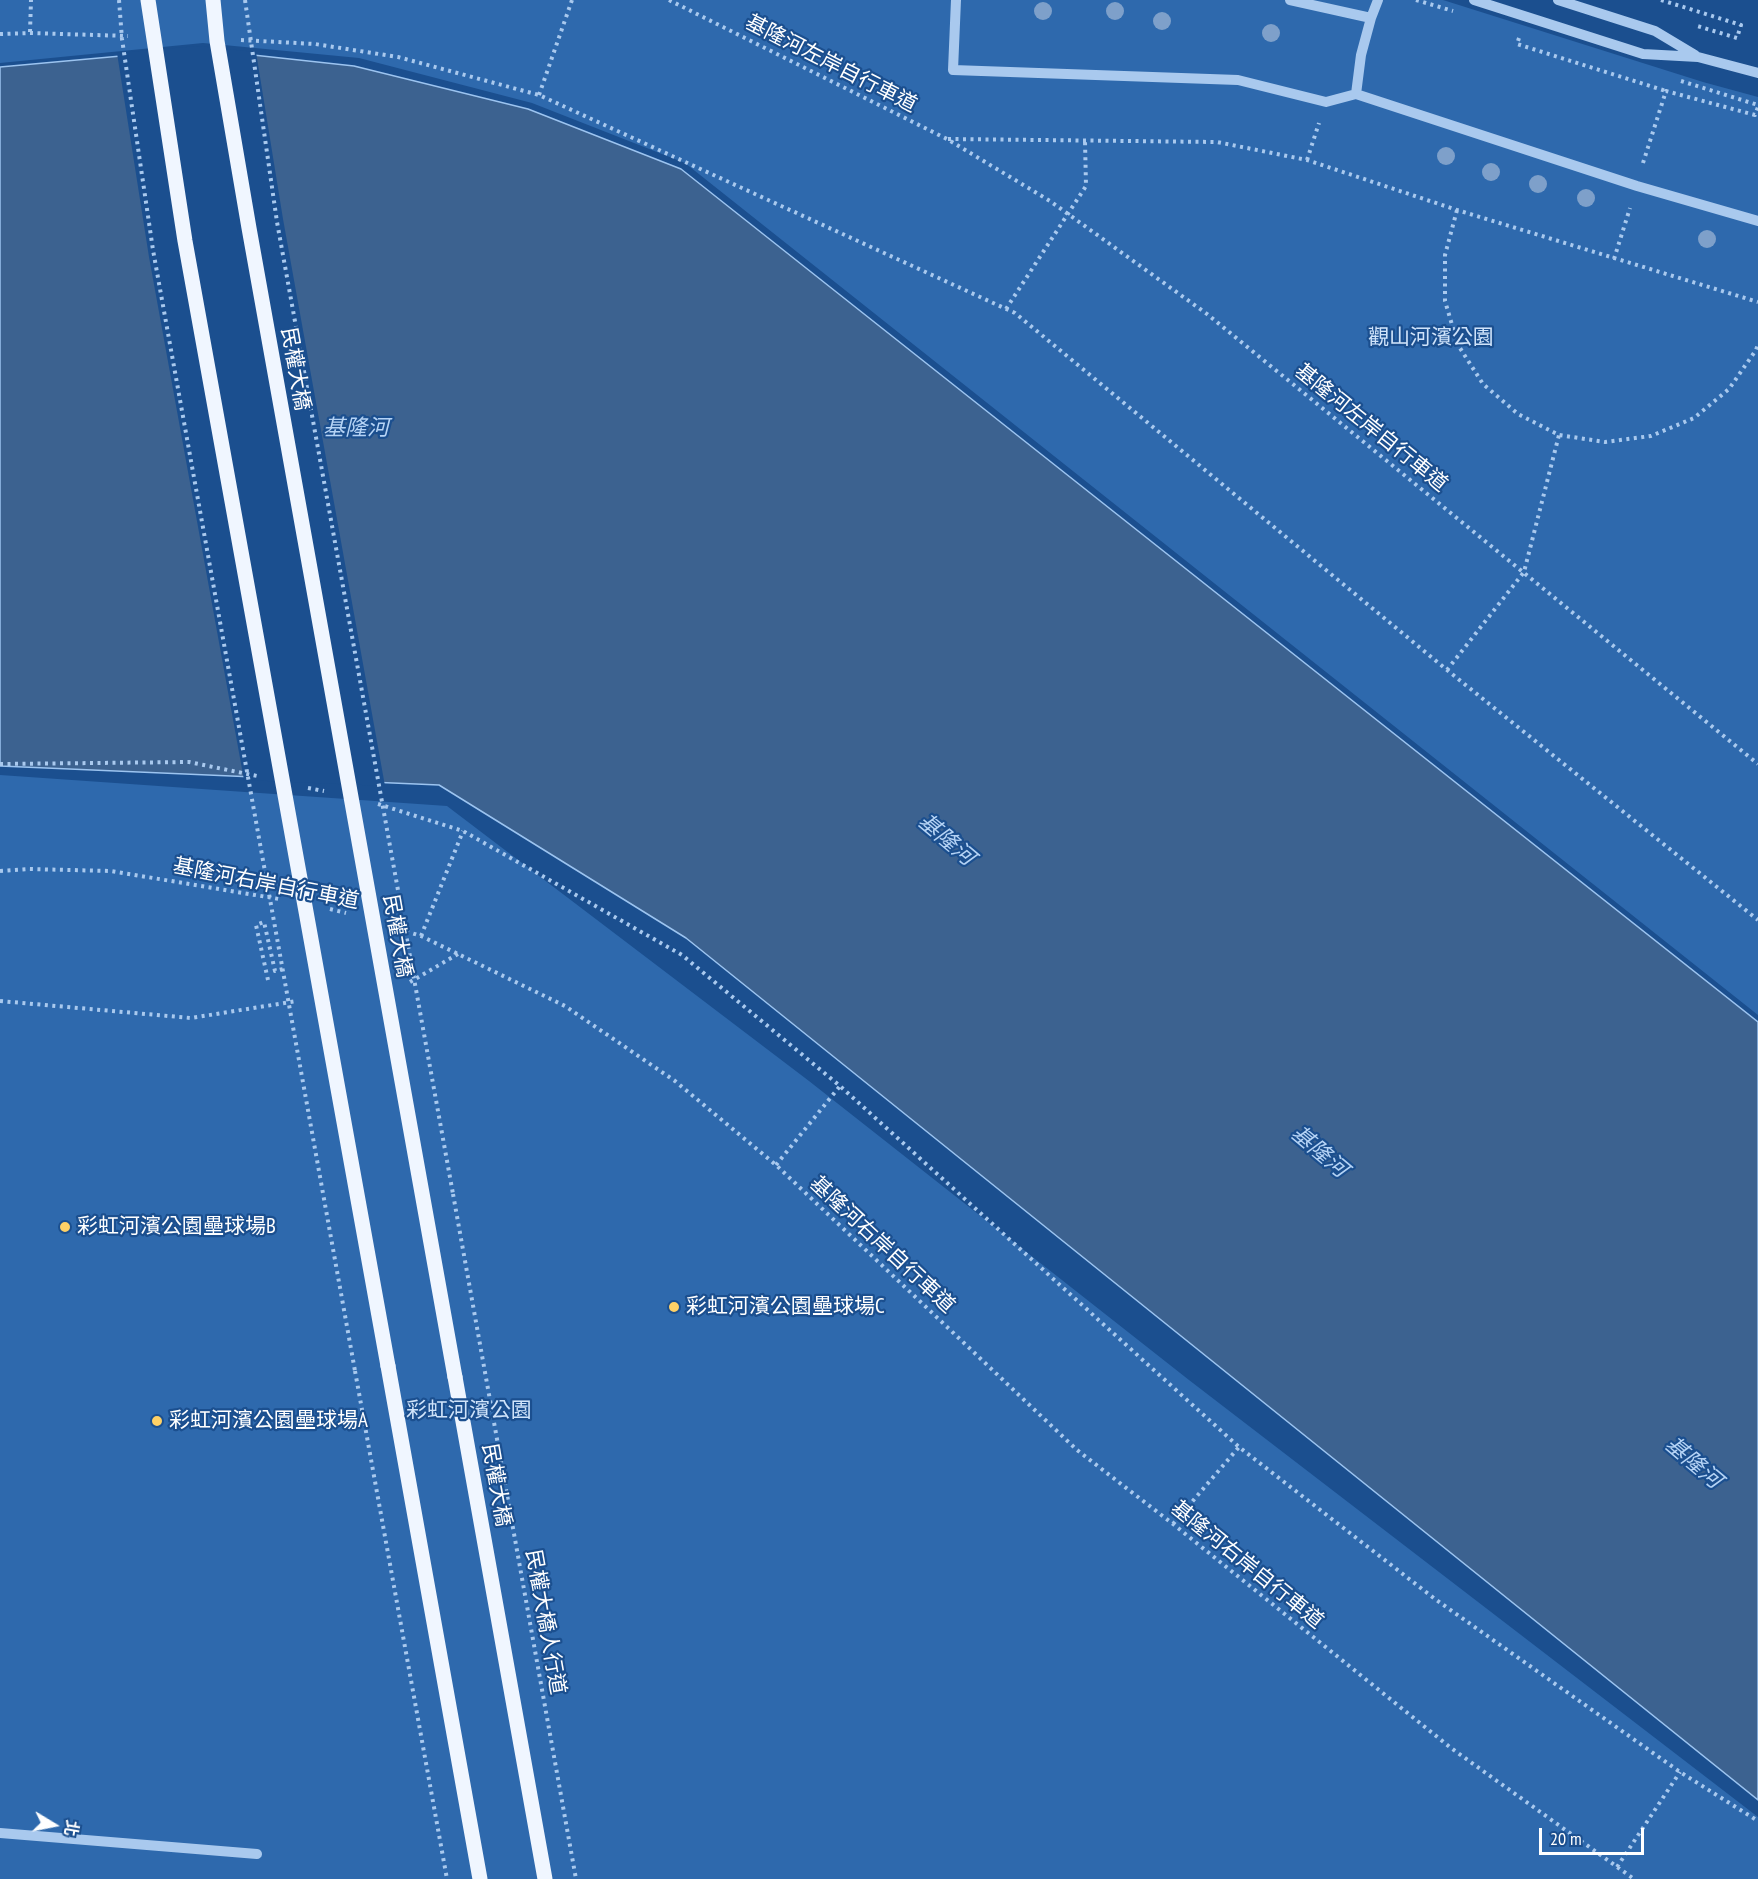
<!DOCTYPE html>
<meta charset="utf-8">
<style>
body{margin:0}
#map{position:relative;width:1758px;height:1879px;overflow:hidden;background:#1b4f8f;font-family:"PT Sans Narrow","Noto Sans TC",sans-serif}
canvas{display:block}
.north{position:absolute;left:24px;top:1795px;width:60px;height:60px;-webkit-text-stroke:4px #1b4f8f;paint-order:stroke;rotate:100deg;font-size:16px;font-weight:700;line-height:24px;text-align:center;color:#fff}
.north::after{content:'';display:block;margin:auto;width:21px;height:27px;background:#fff;clip-path:polygon(50% 0,100% 100%,50% 72%,0 100%)}
.scale{position:absolute;left:1539px;top:1828px;width:105px;height:27px;box-sizing:border-box;border:3px solid #fff;border-top:0;padding-left:8px;font-size:18px;line-height:21px;white-space:nowrap;color:#fff;-webkit-text-stroke:4px #1b4f8f;paint-order:stroke}
</style>
<div id="map">
<canvas width="1758" height="1879"></canvas>
<div class="north">北</div>
<div class="scale">20 m</div>
</div>
<script>
const ctx = document.querySelector('canvas').getContext('2d');
ctx.lineJoin = 'round';
function fillPath(path, color) { ctx.fillStyle = color; ctx.fill(path, 'evenodd'); }
function stroke(path, color, width, dash) { ctx.strokeStyle = color; ctx.lineWidth = width; ctx.lineCap = dash ? 'butt' : 'round'; ctx.setLineDash(dash || []); ctx.stroke(path); }
function write(font, color, halo, rows, align = 'center') {
  ctx.font = font + ' "PT Sans Narrow","Noto Sans TC",sans-serif'; ctx.lineWidth = 4.5; ctx.setLineDash([]); ctx.textBaseline = 'middle'; ctx.strokeStyle = halo; ctx.fillStyle = color; for (const [text, x, y, turn = 0] of rows) {
    ctx.save(); ctx.translate(x, y); ctx.rotate((+turn || 0) * Math.PI / 180); ctx.textAlign = isNaN(turn) ? turn : align; if (halo) ctx.strokeText(text, 0, 0); ctx.fillText(text, 0, 0); ctx.restore();
  }
}
fillPath(new Path2D(`
 M 0,0 L 1443,0 L 1703,82 L 1758,97 L 1758,1015 L 685,163 L 532,103 L 359,58 L 203,43 L 0,63 Z
 M 0,775 L 447,806 L 809,1081 L 1189,1380 L 1758,1817 L 1758,1879 L 0,1879 Z`), '#2e69ad');
const water = new Path2D(`
 M 198,49 L 354,66 L 528,109 L 681,169 L 1758,1022 L 1758,1800 L 686,938 L 439,785 L 0,766 L 0,67 Z`);
fillPath(water, '#3c6290');
stroke(water, '#9cc4f0', 1.5);
fillPath(new Path2D(`
 M 198,46 L 256,52 L 283,219 L 385,786 L 244,780 L 149,257 L 117,53 Z`), '#1b4f8f');
stroke(new Path2D(`
 M 669,0 L 947,139 L 1050,201 L 1207,314 L 1758,764
 M 1416,0 L 1453,11
 M 1661,0 L 1741,25 L 1737,38 L 1694,25
 M 30,32 L 31,0
 M 0,34 L 30,33 L 128,36
 M 1519,38 L 1517,44 L 1666,91
 M 241,40 L 315,44 L 398,57 L 539,95 L 1015,313 L 1447,670 L 1758,920
 M 1681,81 L 1758,105
 M 539,95 L 572,0
 M 948,139 L 1217,142 L 1307,160 L 1457,210 L 1758,302
 M 1307,160 L 1319,123
 M 1643,163 L 1666,91 L 1755,115 L 1758,107
 M 1457,210 L 1445,255 L 1445,301 L 1458,345 L 1483,384 L 1518,414 L 1559,435 L 1605,442 L 1651,436 L 1694,418 L 1729,389 L 1756,350 L 1758,344
 M 1614,259 L 1630,208
 M 1006,309 L 1086,186 L 1085,141
 M 1447,670 L 1524,572 L 1559,435
 M 0,764 L 189,762 L 257,776
 M 308,788 L 324,791
 M 378,804 L 463,831 L 682,955 L 840,1086 L 1239,1447 L 1435,1599 L 1680,1772 L 1758,1821
 M 0,871 L 29,869 L 111,871 L 279,899
 M 330,909 L 346,913
 M 399,929 L 421,936 L 565,1006 L 675,1081 L 776,1165 L 1077,1450 L 1173,1524 L 1451,1748 L 1634,1879
 M 421,936 L 463,831
 M 268,980 L 256,925 L 264,922 L 275,971 L 283,969
 M 410,982 L 458,954
 M 0,1001 L 191,1018 L 297,1001
 M 776,1165 L 840,1086
 M 453,1194 L 576,1879
 M 355,1371 L 447,1879
 M 1173,1524 L 1239,1447
 M 1617,1867 L 1680,1772`), '#a9c9ee', 4, [3, 4.5]);
stroke(new Path2D(`
 M 956,0 L 953,70 L 1238,80 L 1326,102 L 1356,94 L 1637,186 L 1758,221
 M 1290,0 L 1371,18 L 1361,55 L 1356,94
 M 1474,0 L 1643,54 L 1698,57 L 1758,73
 M 1558,0 L 1655,31 L 1695,55
 M 1371,18 L 1378,0
 M 0,1833 L 257,1854`), '#a9c9ee', 10);
stroke(new Path2D(`
 M 388,1366 L 480,1879
 M 455,1377 L 545,1879`), '#f0f6ff', 15);
stroke(new Path2D(`
 M 119,0 L 122,39 L 153,250 L 355,1371
 M 245,0 L 277,222 L 453,1194`), '#a9c9ee', 4, [3, 4.5]);
stroke(new Path2D(`
 M 148,0 L 185,241 L 388,1366
 M 213,0 L 217,41 L 249,228 L 455,1377`), '#f0f6ff', 15);
ctx.fillStyle = '#7ea0ca';
for (const [x, y] of [
 [1043,11],
 [1115,11],
 [1162,21],
 [1271,33],
 [1446,156],
 [1491,172],
 [1538,184],
 [1586,198],
 [1707,239]
]) { ctx.beginPath(); ctx.arc(x, y, 9, 0, 2 * Math.PI); ctx.fill(); }
for (const [x, y, r, color] of [
 [65,1227,6,"#ffd166"],
 [674,1307,6,"#ffd166"],
 [157,1421,6,"#ffd166"]
]) { const dot = new Path2D(); dot.arc(x, y, r, 0, 2 * Math.PI); ctx.fillStyle = color; ctx.fill(dot); stroke(dot, '#1b4f8f', 2); }
write('21px', '#fff', '#1b4f8f', [
 ["基隆河左岸自行車道",831,64,27],
 ["民權大橋",295,369,80],
 ["基隆河左岸自行車道",1371,428,39],
 ["基隆河右岸自行車道",266,884,11],
 ["民權大橋",397,936,80],
 ["基隆河右岸自行車道",882,1245,43],
 ["民權大橋",496,1485,80],
 ["基隆河右岸自行車道",1247,1565,39],
 ["民權大橋人行道",545,1622,80]
]);
write('21px', '#cfe3fa', '#1b4f8f', [
 ["觀山河濱公園",1431,338],
 ["彩虹河濱公園",469,1411]
]);
write('21px', '#fff', '#1b4f8f', [
 ["彩虹河濱公園壘球場B",77,1227],
 ["彩虹河濱公園壘球場C",686,1307],
 ["彩虹河濱公園壘球場A",169,1421]
], 'left');
write('italic 22px', '#b5d3f5', '#1b4f8f', [
 ["基隆河",356,429],
 ["基隆河",946,840,40],
 ["基隆河",1319,1152,40],
 ["基隆河",1693,1463,40]
]);
</script>
